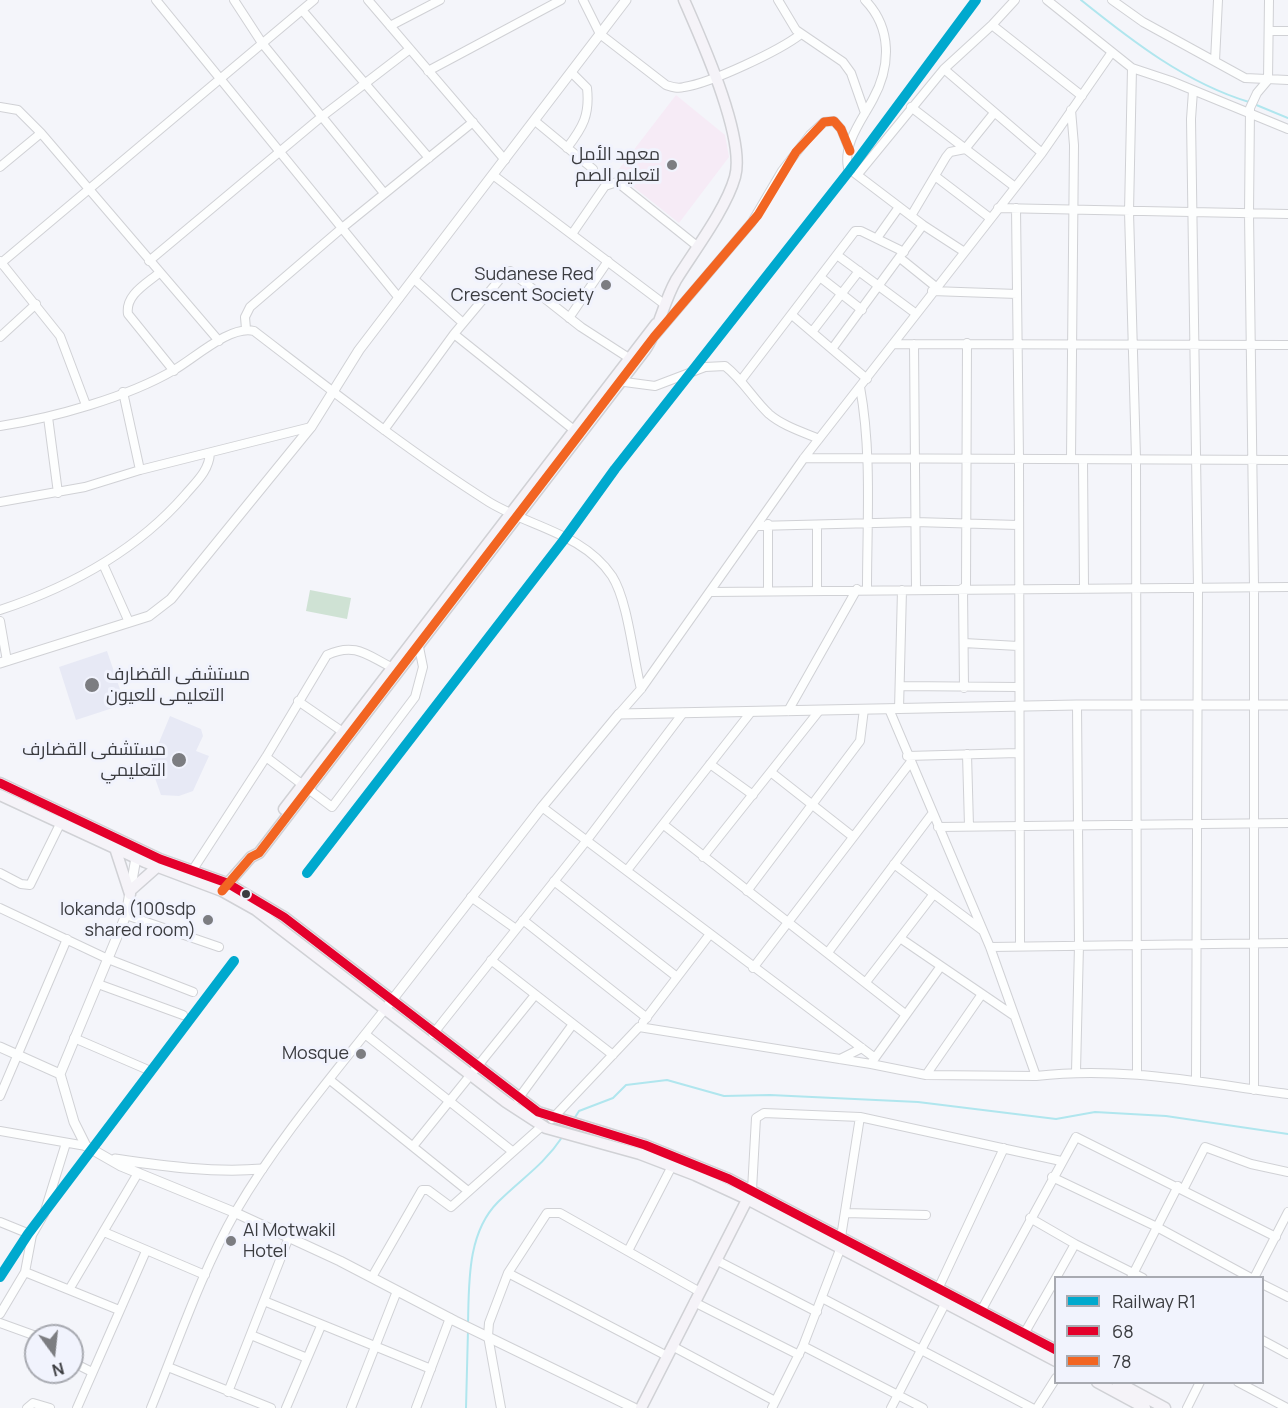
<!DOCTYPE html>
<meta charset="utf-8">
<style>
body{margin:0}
#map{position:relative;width:1288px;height:1408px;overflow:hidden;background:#f4f5fa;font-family:Manrope,sans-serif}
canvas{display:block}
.legend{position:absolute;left:1054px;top:1276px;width:210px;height:108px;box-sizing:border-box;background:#f1f3fd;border:2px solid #a8aab1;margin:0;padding:8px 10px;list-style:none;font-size:18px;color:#3b3c40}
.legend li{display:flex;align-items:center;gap:12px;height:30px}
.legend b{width:30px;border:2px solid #a8aab1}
.north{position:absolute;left:24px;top:1324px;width:60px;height:60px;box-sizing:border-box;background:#f1f3fd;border:2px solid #a8aab1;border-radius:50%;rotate:165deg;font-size:16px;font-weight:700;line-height:24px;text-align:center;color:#3b3c40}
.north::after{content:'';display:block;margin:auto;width:21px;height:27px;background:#7c7d81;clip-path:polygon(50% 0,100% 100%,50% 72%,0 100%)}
</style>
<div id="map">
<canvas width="1288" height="1408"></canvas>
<ul class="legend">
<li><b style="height:8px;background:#00a9ce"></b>Railway R1</li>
<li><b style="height:8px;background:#e4002b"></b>68</li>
<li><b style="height:8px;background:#f26522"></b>78</li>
</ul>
<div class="north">N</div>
</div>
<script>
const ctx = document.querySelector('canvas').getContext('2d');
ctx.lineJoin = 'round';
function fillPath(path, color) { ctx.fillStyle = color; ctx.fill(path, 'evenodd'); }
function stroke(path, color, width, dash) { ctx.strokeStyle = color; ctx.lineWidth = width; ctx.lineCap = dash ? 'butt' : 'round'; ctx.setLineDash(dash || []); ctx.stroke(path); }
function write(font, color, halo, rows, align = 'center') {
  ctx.font = font + ' Manrope,Cairo,sans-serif'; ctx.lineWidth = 6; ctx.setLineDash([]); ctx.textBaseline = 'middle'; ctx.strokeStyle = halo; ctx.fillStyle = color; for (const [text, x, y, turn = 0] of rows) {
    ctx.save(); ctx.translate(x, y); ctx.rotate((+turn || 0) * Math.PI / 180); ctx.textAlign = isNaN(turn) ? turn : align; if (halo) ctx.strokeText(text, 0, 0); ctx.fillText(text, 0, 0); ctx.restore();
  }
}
fillPath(new Path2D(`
 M 107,651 L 125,704 L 76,720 L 59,667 Z
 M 170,716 L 201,729 L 203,736 L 196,751 L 209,756 L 193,791 L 179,796 L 161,795 L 150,764 Z`), '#e7e9f5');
fillPath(new Path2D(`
 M 676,95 L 725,135 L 729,157 L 679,223 L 616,173 Z`), '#f6ebf6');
fillPath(new Path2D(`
 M 310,590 L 351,598 L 347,619 L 306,611 Z`), '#cfe2d4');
stroke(new Path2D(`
 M 1081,0 C 1132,41 1186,83 1249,102
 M 1254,104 L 1288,118
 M 574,1119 L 579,1111 L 613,1098 L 626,1085 L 667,1080 L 724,1096 L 770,1095 L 918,1102 L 1056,1119 L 1095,1112 L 1166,1116 L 1288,1134
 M 468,1324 C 469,1283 467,1233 498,1202 C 522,1178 543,1166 563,1136
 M 466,1408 L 468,1330`), '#b0e6ee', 2);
const minor = new Path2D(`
 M 156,0 L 399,298
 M 234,0 L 262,43 L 384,193
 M 368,0 L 505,160
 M 583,0 L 600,34 L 666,85 C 672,87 677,89 684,87 C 711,83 779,51 801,34
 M 778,0 L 796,30 L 843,62 L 851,73 L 865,113
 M 865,0 C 892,28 891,66 873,99 C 862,120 843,143 848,168 L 923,225 L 963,251
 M 1047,0 L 1132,68 L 1171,81 L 1288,129
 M 1112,0 L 1143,22 L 1245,78 L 1288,80
 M 302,10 L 429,158
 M 992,25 L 1082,96
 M 390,26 L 440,0
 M 1269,31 L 1288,31
 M 1215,61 L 1218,0
 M 1132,68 L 1129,212 L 1136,458 L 1137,1073
 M 944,69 L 1042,153
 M 428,71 L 561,0
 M 1193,91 L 1191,119 L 1198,588 L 1196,1080
 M 0,107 L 18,110 L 41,133 L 219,341
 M 911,107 L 1015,187
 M 535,121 L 593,169
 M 567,148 C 583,127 590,115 587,88 L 572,73
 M 0,167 L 41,133
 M 858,174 L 944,69 L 992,25 L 1015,0
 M 493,175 L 664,304
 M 935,176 L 990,218
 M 998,208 L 1288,214
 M 1016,208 L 1019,458 L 1020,946
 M 911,216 L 946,157 L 950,152 L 965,149 L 994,113
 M 572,234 L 605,186 L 617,182 L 697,246
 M 877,238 L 899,207
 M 837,255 L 915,313
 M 900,258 L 936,287
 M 0,261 L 60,336 L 86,405
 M 149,261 L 320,118 L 410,49
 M 0,264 L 314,0
 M 159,273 C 146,284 125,295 128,314 L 174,371
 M 820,277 L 862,310
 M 414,279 L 463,323
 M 932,291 L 1017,294
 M 792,315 L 867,379
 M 569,318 L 608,261
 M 246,329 L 245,317 L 250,307 L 342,228 L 473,122
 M 812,332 L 859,271
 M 454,334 L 574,430
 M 656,335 L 752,222 L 782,171 L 810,135 L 824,122 L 834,121 L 841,129 L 849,149
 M 0,337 L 36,304
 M 893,344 L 1288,345
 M 914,344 L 916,589
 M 832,349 L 923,225
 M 742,379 L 855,231 L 861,231 L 904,252
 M 617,381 L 655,386 L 705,367 L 725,366 C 743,380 753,399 769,414 C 783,426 803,432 819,439
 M 860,387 C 872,452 867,522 867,589
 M 123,392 L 140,470
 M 48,417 L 58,493
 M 0,426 C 53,418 128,397 174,370 C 195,358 230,325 254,331 C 331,390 407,450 489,502 C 530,527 583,533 612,576 C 628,601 633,657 641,689
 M 384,430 L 454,334 L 505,273 L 510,271 L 581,327 L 632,360
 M 804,458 L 1288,460
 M 1071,459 L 1074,145 L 1071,110
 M 1083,460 L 1084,587
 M 0,502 L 85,487 L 140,470 L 311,427
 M 757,526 L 915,522 L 1018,525
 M 103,564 L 129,622
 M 963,588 L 964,688
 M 966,588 L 967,343
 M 768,589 L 768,524
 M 817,589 L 817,525
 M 711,592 L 1288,587
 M 0,610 C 70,587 136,551 185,495 C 196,482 209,471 210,453
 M 0,621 L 7,661
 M 964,643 L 1018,646
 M 900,686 L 1018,687
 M 298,701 L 343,732
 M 889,709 L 990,947 L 1036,1076 C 1123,1066 1202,1083 1288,1094
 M 899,709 L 902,590
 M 788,711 L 857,589
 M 619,714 L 641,689 L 804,458 L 1042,153 L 1112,52
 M 967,754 L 969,826
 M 907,756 L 1018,753
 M 266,757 L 332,807 L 415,697 L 423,667 L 418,642
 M 710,764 L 753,795
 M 772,773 L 852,836
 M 542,807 L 875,1058
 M 664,825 L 905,1014
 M 938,827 L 1288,823
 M 703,857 L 819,711
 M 894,864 L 982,930
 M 628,869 L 751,712
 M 192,871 L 266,757 L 327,655 C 355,642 367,655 391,667
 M 0,873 L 21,884 L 30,885 L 62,820
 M 554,881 L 677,977
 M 747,891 L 860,741 L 864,709
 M 471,897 L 516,929
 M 0,908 L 108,959 L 193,992
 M 126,915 L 219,947
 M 523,920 L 647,1018
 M 900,938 L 933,895
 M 990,947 L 1288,943
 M 829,951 L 932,814
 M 491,960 L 613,1055
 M 753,968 L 910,763
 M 866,982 L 900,938 L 941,966
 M 98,984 L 183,1015
 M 643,1022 L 710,934
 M 365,1034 L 512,1151
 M 433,1034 L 587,840 L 683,713
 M 74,1038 L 146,1069
 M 840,1059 L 862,1048
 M 872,1062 L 941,966 L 1013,1015
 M 1076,1072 L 1079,945 L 1077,705
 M 926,1075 L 982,994
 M 330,1080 L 468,1191
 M 1254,1090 L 1254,586 L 1249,214 L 1250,108 L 1257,93 L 1268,80 L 1269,0
 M 0,1096 L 67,939
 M 518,1099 L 573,1024
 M 552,1119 L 639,1027 L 871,1064 L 926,1075 L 1036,1076
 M 0,1131 L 86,1146
 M 414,1145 L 535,995
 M 1052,1177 L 1155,1226 L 1251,1278
 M 752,1190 L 756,1118 L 764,1113 L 860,1117 L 1061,1161
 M 1183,1190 L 1205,1147 L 1251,1164 L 1288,1172
 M 845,1213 L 926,1215
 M 1030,1218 L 1075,1244 L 1056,1278
 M 0,1222 L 32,1235
 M 104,1232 L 205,1275
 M 841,1237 L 860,1117
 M 1075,1244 L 1143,1278
 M 628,1251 L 672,1166
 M 716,1260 L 817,1312
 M 25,1272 L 119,1310
 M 508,1273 L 667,1356
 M 372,1277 L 422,1190 L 428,1190 L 451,1207 L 542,1126
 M 1131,1278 L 1178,1186
 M 1254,1278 L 1288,1212
 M 1262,1284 L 1288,1297
 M 70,1288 L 138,1173
 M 938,1289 L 1004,1148
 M 822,1298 L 1032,1408
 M 264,1301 L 431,1369
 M 694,1302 L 799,1355
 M 981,1311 L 1076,1137 L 1276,1237
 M 0,1314 L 25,1272 L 32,1235 L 44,1214 L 66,1143
 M 0,1323 L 36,1336
 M 1024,1334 L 1056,1278
 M 251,1335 L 307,1358
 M 1262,1340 L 1288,1354
 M 672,1346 L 775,1401
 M 803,1346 L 923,1408
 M 72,1362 L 92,1372
 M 168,1367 L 271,1408
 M 1238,1382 L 1287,1408
 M 228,1392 L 289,1237
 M 27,1408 L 33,1403 L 50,1408
 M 77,1408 L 146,1251
 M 151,1408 C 178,1342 201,1273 236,1211 C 278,1139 334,1074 385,1009
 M 286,1408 L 321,1326
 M 351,1408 L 397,1291
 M 416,1408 L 450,1318
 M 501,1408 L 488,1336 L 489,1323 L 508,1273 L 547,1213 L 560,1213 L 700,1292
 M 772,1408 L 803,1346 L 841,1247
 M 891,1408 L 947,1300
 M 1037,1408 L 1056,1378
 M 1187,1408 L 1200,1382`);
const tertiary = new Path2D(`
 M 0,663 L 149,616 L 171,599 L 311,427 L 359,350 L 626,0
 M 137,852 L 126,915 L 60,1074 L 74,1122 L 86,1146 L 121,1166 L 236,1213 L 340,1261 L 455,1321 L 634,1408
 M 389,1004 L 542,807 L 619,714 L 1077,705 L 1288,705
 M 0,1047 L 60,1074
 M 115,1159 C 164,1166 212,1173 262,1169`);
const secondary = new Path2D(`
 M 0,783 L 160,859 L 227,883 L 284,917 L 538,1112 L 645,1145 L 729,1179 L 1056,1350
 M 0,795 L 145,862 L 222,891 L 256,910 L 506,1102 L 546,1128 L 640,1154 L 695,1175 L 747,1199 L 1056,1361
 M 284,809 L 656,324
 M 115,848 L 130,894
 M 223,889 L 251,857 L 259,853 L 645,350 C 659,330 663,303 676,280 C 694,251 726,209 735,177 C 746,138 701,39 684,0
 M 131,890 L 157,867
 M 1097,1382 L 1145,1408
 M 1117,1382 L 1165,1408
 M 641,1408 L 750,1194`);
stroke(minor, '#d0d1d5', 10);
stroke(tertiary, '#d0d1d5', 11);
stroke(secondary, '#d0d1d5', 13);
stroke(minor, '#fdfefe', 8);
stroke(tertiary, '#fdfefe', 9);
stroke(secondary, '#f5f3f8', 10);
stroke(new Path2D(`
 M 0,783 L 160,859 L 227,883 L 284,917 L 538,1112 L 645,1145 L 729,1179 L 1056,1350`), '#e4002b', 9);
stroke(new Path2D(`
 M 222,891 L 251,857 L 259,853 L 654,337 L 758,215 L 796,152 L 824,122 L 834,121 L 841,129 L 850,151`), '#f26522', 9);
stroke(new Path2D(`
 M 307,873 L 563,541 L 615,469 L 850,170 L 976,0
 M 0,1277 L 28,1234 L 234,961`), '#00a9ce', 10);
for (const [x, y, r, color] of [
 [672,165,6,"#7c7d81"],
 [606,285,6,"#7c7d81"],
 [92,685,8,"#7c7d81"],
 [179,760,8,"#7c7d81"],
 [246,894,5,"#3b3c40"],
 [208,920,6,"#7c7d81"],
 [361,1054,6,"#7c7d81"],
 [231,1241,6,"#7c7d81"]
]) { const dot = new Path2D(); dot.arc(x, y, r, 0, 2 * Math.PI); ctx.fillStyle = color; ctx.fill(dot); stroke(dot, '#f1f3fd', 2); }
write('18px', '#3b3c40', '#f1f3fd', [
 ["معهد الأمل",660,155],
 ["لتعليم الصم",660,176],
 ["Sudanese Red",594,275],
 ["Crescent Society",594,296],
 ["مستشفى القضارف",106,675,"left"],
 ["التعليمى للعيون",106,696,"left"],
 ["مستشفى القضارف",166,750],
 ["التعليمي",166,771],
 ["lokanda (100sdp",196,910],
 ["shared room)",196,931],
 ["Mosque",349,1054],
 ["Al Motwakil",243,1231,"left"],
 ["Hotel",243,1252,"left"]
], 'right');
</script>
